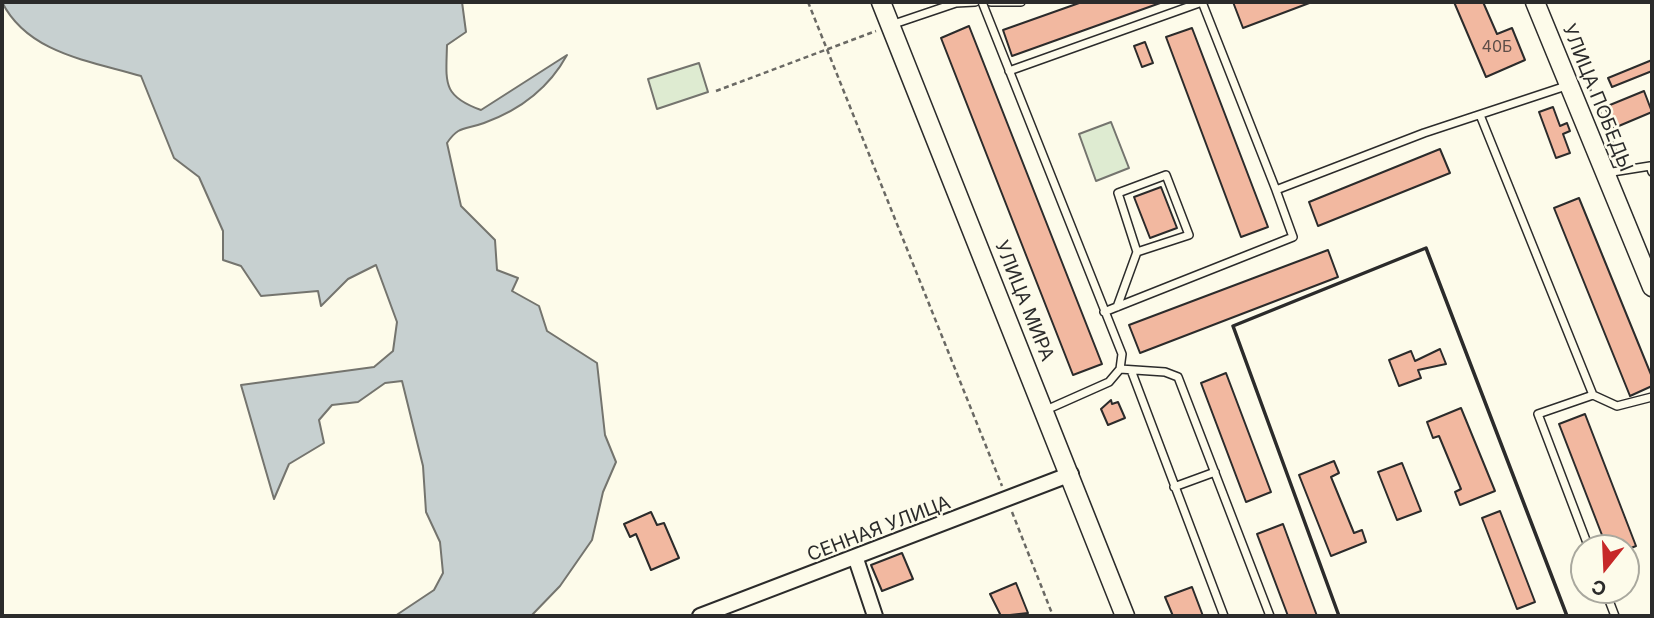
<!DOCTYPE html>
<meta charset="utf-8">
<style>
body{margin:0}
#map{position:relative;width:1654px;height:618px;overflow:hidden;background:#fdfbea;font-family:Inter,sans-serif}
canvas{display:block}
.frame{position:absolute;inset:0;border:4px solid #2b2b2b;pointer-events:none}
.north{position:absolute;left:1570px;top:534px;width:70px;height:70px;box-sizing:border-box;background:#fdfbea;border:2px solid #a9a89e;border-radius:50%;rotate:198deg;font-size:19px;font-weight:700;line-height:28px;text-align:center;color:#2b2b2b}
.north::after{content:'';display:block;margin:auto;width:24px;height:32px;background:#c62828;clip-path:polygon(50% 0,100% 100%,50% 72%,0 100%)}
</style>
<div id="map">
<canvas width="1654" height="618"></canvas>
<div class="frame"></div>
<div class="north">С</div>
</div>
<script>
const ctx = document.querySelector('canvas').getContext('2d');
ctx.lineJoin = 'round';
function fillPath(path, color) { ctx.fillStyle = color; ctx.fill(path, 'evenodd'); }
function stroke(path, color, width, dash) { ctx.strokeStyle = color; ctx.lineWidth = width; ctx.lineCap = dash ? 'butt' : 'round'; ctx.setLineDash(dash || []); ctx.stroke(path); }
function write(font, color, halo, rows, align = 'center') {
  ctx.font = font + ' Inter,sans-serif'; ctx.lineWidth = 5; ctx.setLineDash([]); ctx.textBaseline = 'middle'; ctx.strokeStyle = halo; ctx.fillStyle = color; for (const [text, x, y, turn = 0] of rows) {
    ctx.save(); ctx.translate(x, y); ctx.rotate((+turn || 0) * Math.PI / 180); ctx.textAlign = isNaN(turn) ? turn : align; if (halo) ctx.strokeText(text, 0, 0); ctx.fillText(text, 0, 0); ctx.restore();
  }
}
const green = new Path2D(`
 M 699,63 L 708,92 L 657,109 L 648,79 Z
 M 1111,122 L 1129,168 L 1096,181 L 1079,134 Z`);
fillPath(green, '#deebd1');
stroke(green, '#74746e', 2);
const water = new Path2D(`
 M 2,2 L 462,2 L 466,32 L 447,45 C 446,83 442,96 481,110 L 567,55 C 549,88 520,110 484,123 C 465,130 459,125 447,143 L 461,206 L 495,240 L 497,270 L 518,278 L 512,291 L 539,306 L 547,331 L 597,363 L 605,435 L 616,462 L 603,492 L 592,540 L 560,586 L 531,616 L 395,616 L 434,590 L 443,573 L 440,542 L 426,512 L 423,466 L 402,381 L 385,383 L 358,402 L 332,405 L 319,420 L 324,443 L 289,464 L 274,499 L 241,385 L 374,367 L 393,351 L 397,322 L 376,265 L 348,279 L 321,306 L 318,291 L 261,296 L 241,266 L 223,260 L 223,231 L 199,177 L 174,158 L 141,76 C 91,61 28,54 2,2 Z`);
fillPath(water, '#c7d0d0');
stroke(water, '#74746e', 2);
const building = new Path2D(`
 M 1082,2 L 1163,2 L 1012,56 L 1003,30 Z
 M 1233,2 L 1312,2 L 1243,28 Z
 M 1454,2 L 1483,2 L 1497,34 L 1512,28 L 1525,60 L 1486,77 Z
 M 969,26 L 1102,364 L 1073,375 L 941,38 Z
 M 1192,28 L 1268,227 L 1241,237 L 1166,37 Z
 M 1145,42 L 1153,63 L 1142,67 L 1134,46 Z
 M 1652,60 L 1652,71 L 1612,87 L 1608,78 Z
 M 1644,91 L 1652,112 L 1614,128 L 1605,107 Z
 M 1553,107 L 1560,126 L 1567,123 L 1570,131 L 1563,134 L 1570,153 L 1556,158 L 1539,112 Z
 M 1440,149 L 1450,173 L 1318,226 L 1309,202 Z
 M 1161,187 L 1177,228 L 1150,238 L 1134,197 Z
 M 1579,198 L 1652,377 L 1652,386 L 1630,396 L 1554,208 Z
 M 1328,250 L 1338,277 L 1140,353 L 1129,325 Z
 M 1440,349 L 1446,364 L 1418,370 L 1421,378 L 1399,386 L 1389,360 L 1411,351 L 1415,361 Z
 M 1226,373 L 1271,492 L 1246,502 L 1201,383 Z
 M 1111,400 L 1112,404 L 1118,402 L 1125,418 L 1108,425 L 1101,409 Z
 M 1461,408 L 1495,491 L 1460,505 L 1455,492 L 1461,489 L 1439,436 L 1433,438 L 1427,422 Z
 M 1585,414 L 1636,546 L 1626,550 L 1607,548 L 1559,424 Z
 M 1334,461 L 1339,473 L 1331,477 L 1354,533 L 1362,530 L 1366,542 L 1331,556 L 1299,475 Z
 M 1402,463 L 1421,511 L 1397,520 L 1378,472 Z
 M 1500,511 L 1535,602 L 1517,609 L 1482,518 Z
 M 651,512 L 657,525 L 664,523 L 679,558 L 651,570 L 636,534 L 630,537 L 624,524 Z
 M 1283,524 L 1317,616 L 1288,616 L 1274,579 L 1257,534 Z
 M 902,553 L 913,579 L 882,591 L 871,565 Z
 M 1016,583 L 1028,613 L 1001,616 L 990,594 Z
 M 1192,587 L 1203,616 L 1173,616 L 1165,597 Z`);
fillPath(building, '#f2b8a0');
stroke(building, '#2b2b2b', 2);
const service = new Path2D(`
 M 982,2 L 1122,354 L 1120,369 L 1109,382 L 1046,410
 M 991,2 L 1021,2
 M 1202,2 L 1276,190
 M 891,25 L 956,3 L 975,2
 M 1009,71 L 1202,2
 M 1480,115 L 1593,395
 M 1606,173 L 1650,166 L 1652,172
 M 1117,307 L 1137,252 L 1189,235 L 1166,175 L 1118,193 L 1137,252
 M 1104,312 L 1293,237 L 1276,190 L 1424,133 L 1569,85
 M 1120,369 L 1165,372 L 1178,377 L 1270,616
 M 1131,370 L 1224,616
 M 1174,487 L 1215,472
 M 1589,548 L 1538,414 L 1593,395 L 1617,406 L 1652,397
 M 1605,590 L 1615,616`);
const minor = new Path2D(`
 M 856,559 L 875,616
 M 700,616 L 1071,474`);
const tertiary = new Path2D(`
 M 881,2 L 1125,616
 M 1535,2 L 1652,287`);
stroke(service, '#2b2b2b', 10);
stroke(minor, '#2b2b2b', 18);
stroke(tertiary, '#2b2b2b', 21);
stroke(new Path2D(`
 M 808,2 L 1002,486
 M 1579,63 L 1620,159
 M 716,91 L 876,31
 M 1012,512 L 1053,616`), '#6a6964', 2.5, [5, 3.5]);
stroke(service, '#fdfbea', 7);
stroke(minor, '#fdfbea', 14);
stroke(tertiary, '#fdfbea', 18);
stroke(new Path2D(`
 M 1339,616 L 1233,326 L 1426,248 L 1567,616`), '#2b2b2b', 3.5);
write('16px', '#5d4e48', null, [
 ["40Б",1497,47]
]);
write('19px', '#2b2b2b', '#fdfbea', [
 ["УЛИЦА ПОБЕДЫ",1597,98,68],
 ["УЛИЦА МИРА",1024,301,68],
 ["СЕННАЯ УЛИЦА",879,529,-21]
]);
</script>
